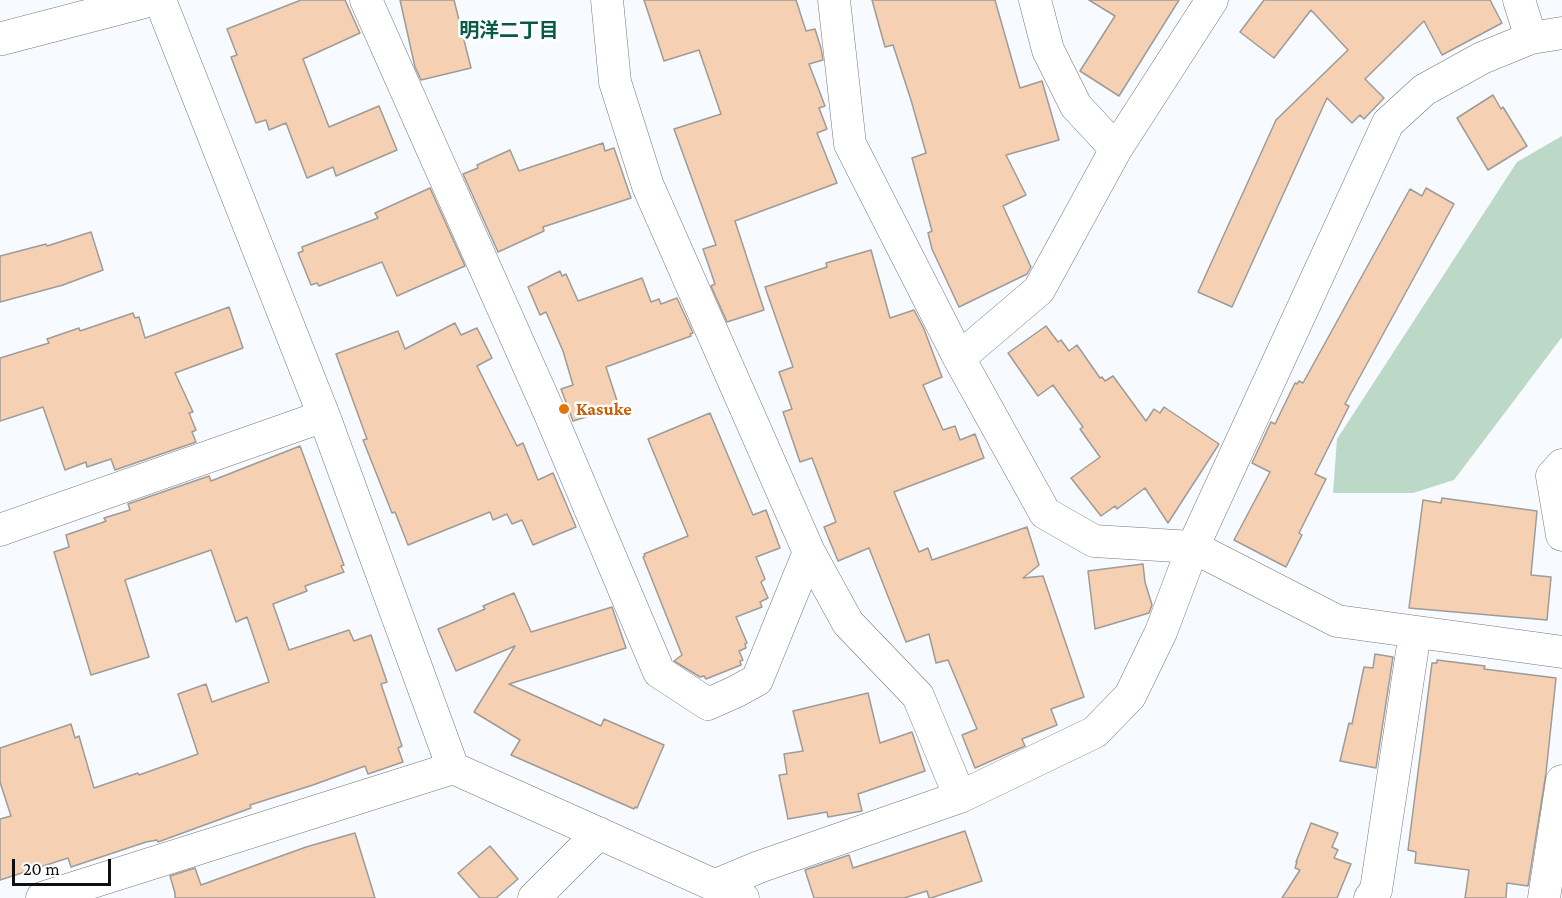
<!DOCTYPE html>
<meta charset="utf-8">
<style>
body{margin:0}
#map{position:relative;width:1562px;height:898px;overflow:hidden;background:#f7fafe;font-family:"Crimson Pro",serif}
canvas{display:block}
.scale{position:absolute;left:12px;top:859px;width:99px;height:27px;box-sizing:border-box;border:3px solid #0e0f10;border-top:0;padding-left:8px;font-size:18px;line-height:21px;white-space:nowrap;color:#0e0f10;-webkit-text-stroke:4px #fff;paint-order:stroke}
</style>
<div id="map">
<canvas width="1562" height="898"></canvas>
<div class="scale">20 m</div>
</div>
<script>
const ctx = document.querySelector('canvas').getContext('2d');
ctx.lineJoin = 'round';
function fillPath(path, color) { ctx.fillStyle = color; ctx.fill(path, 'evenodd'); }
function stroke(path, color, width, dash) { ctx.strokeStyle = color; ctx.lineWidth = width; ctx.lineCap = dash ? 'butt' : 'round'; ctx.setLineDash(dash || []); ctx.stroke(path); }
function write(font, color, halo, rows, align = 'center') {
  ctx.font = font + ' "Crimson Pro","Noto Sans JP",serif'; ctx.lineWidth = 5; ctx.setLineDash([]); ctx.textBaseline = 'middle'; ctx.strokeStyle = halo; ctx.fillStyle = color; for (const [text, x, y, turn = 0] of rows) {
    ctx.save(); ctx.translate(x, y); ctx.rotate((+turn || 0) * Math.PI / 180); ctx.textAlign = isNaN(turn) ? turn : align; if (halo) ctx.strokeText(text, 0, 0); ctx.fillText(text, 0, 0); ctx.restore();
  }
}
fillPath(new Path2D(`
 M 1562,136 L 1562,337 L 1454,480 L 1413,493 L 1333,493 L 1337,439 L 1517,162 Z`), '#bcd8c6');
const building = new Path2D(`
 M 301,0 L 345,0 L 360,33 L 303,59 L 329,127 L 379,106 L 397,150 L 336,176 L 333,167 L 307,178 L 286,123 L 269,130 L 266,120 L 256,123 L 231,57 L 237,55 L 227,29 Z
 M 400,0 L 454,0 L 471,68 L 421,80 L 415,67 Z
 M 644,0 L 796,0 L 806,31 L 815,29 L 821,48 L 823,60 L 809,64 L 825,106 L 819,108 L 827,129 L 817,133 L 837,183 L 735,221 L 764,310 L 727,322 L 711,286 L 715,284 L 703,249 L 716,245 L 674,129 L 721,114 L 699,50 L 664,61 Z
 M 872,0 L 995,0 L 1020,88 L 1042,81 L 1059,140 L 1006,155 L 1026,195 L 1003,206 L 1031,267 L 1027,274 L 959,307 L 932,249 L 928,233 L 932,231 L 912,158 L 926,153 L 911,100 L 893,45 L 885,47 Z
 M 1089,0 L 1179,0 L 1119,96 L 1080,71 L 1115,16 Z
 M 1264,0 L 1490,0 L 1502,23 L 1442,55 L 1424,21 L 1365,79 L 1384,98 L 1364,119 L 1360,115 L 1352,123 L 1327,98 L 1232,307 L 1198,292 L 1276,120 L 1348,50 L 1311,10 L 1274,58 L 1240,32 Z
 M 1493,95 L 1501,109 L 1503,107 L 1527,146 L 1488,170 L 1457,118 Z
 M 603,143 L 605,151 L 614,148 L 631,198 L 543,227 L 544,231 L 498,252 L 463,174 L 478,168 L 477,165 L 510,150 L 519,171 Z
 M 430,188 L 465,266 L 397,296 L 382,262 L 319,286 L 317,283 L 311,285 L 298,253 L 303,251 L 302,247 L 378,218 L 375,213 Z
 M 1426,188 L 1454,204 L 1345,404 L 1349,406 L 1315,474 L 1326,479 L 1299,533 L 1302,535 L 1286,567 L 1234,540 L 1270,472 L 1252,463 L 1271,422 L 1275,424 L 1295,383 L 1297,384 L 1299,381 L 1303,383 L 1410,189 L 1422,196 Z
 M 91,232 L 103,270 L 63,285 L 0,302 L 0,256 L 46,244 L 47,246 Z
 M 871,250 L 890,318 L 914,310 L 924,329 L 942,377 L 923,385 L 943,430 L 955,426 L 960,440 L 975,434 L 984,458 L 894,492 L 919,552 L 928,548 L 932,560 L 1027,527 L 1039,565 L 1023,578 L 1043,576 L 1084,697 L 1051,709 L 1057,725 L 1022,739 L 1025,746 L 975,768 L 962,735 L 977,729 L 948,660 L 936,663 L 929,634 L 906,642 L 869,548 L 838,561 L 824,527 L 836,522 L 812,458 L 800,462 L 783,412 L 792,409 L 779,372 L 793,367 L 765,287 L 827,267 L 826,263 Z
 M 560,271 L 562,276 L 566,274 L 578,301 L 642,278 L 651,302 L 659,299 L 661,304 L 677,298 L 693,333 L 690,334 L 691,336 L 606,367 L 619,407 L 573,421 L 561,389 L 573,385 L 563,351 L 546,312 L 540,315 L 528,287 Z
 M 229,307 L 243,348 L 175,373 L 193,412 L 189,413 L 196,430 L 192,432 L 196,442 L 115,470 L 111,459 L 87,467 L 86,462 L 65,470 L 43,407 L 0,421 L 0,358 L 49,343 L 47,339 L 79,328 L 80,331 L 133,313 L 135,318 L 139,317 L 145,338 Z
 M 455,323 L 461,335 L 477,328 L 492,358 L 477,366 L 517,446 L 523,443 L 538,480 L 553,473 L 576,527 L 533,545 L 522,520 L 512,524 L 507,514 L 493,520 L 490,512 L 408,545 L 395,512 L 392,513 L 363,440 L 367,439 L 336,354 L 398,331 L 405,349 Z
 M 1046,326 L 1058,342 L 1061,340 L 1069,351 L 1077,345 L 1100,378 L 1102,377 L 1105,381 L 1113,376 L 1146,421 L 1154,409 L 1160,413 L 1164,407 L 1219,444 L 1168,523 L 1145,488 L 1117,509 L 1115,506 L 1101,516 L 1071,478 L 1100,457 L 1080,429 L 1083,427 L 1053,385 L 1038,396 L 1008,353 Z
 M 710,413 L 753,515 L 766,510 L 780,548 L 756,557 L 765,579 L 761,582 L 768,598 L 760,602 L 762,607 L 736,617 L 747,643 L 745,644 L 746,648 L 739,651 L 743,660 L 740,661 L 741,665 L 706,679 L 704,676 L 700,677 L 674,661 L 682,655 L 643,557 L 645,556 L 644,554 L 688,536 L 648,439 Z
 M 300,446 L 344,565 L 341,566 L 344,572 L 305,586 L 307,591 L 273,604 L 289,650 L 349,630 L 354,641 L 371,635 L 387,682 L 381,684 L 402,746 L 398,748 L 403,762 L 368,774 L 365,766 L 313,785 L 250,805 L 251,808 L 158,842 L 157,840 L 146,842 L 71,867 L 68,858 L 0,880 L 0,819 L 11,816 L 0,782 L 0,748 L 71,724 L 75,738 L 79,736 L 94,788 L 138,773 L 139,775 L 198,754 L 178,694 L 206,684 L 212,702 L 269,682 L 247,617 L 236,622 L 211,550 L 125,580 L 149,657 L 91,675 L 54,552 L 69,547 L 66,535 L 101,523 L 106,521 L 104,518 L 130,510 L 128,504 L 209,476 L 211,481 Z
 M 1442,498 L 1537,511 L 1531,575 L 1551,577 L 1547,620 L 1409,608 L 1423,500 L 1441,503 Z
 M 1143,564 L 1145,582 L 1152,605 L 1149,613 L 1095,629 L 1088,571 Z
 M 514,593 L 531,632 L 612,607 L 626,648 L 509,684 L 601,726 L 604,719 L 664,745 L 637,808 L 635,807 L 634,809 L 511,755 L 520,740 L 474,712 L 515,646 L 456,671 L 438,629 L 485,609 L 483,606 Z
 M 1375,654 L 1393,657 L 1376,768 L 1340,761 L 1349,723 L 1352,724 L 1364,667 L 1373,668 Z
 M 1437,660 L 1485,666 L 1484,669 L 1556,678 L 1546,773 L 1528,886 L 1507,883 L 1506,898 L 1465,898 L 1469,870 L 1415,863 L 1416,852 L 1408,850 L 1432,663 L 1437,663 Z
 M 868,693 L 880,743 L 912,732 L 925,771 L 858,794 L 862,811 L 828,817 L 827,812 L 788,819 L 779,775 L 787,774 L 784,754 L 803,751 L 793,711 Z
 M 1311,823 L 1338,833 L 1332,847 L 1338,850 L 1334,858 L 1351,864 L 1337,898 L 1282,898 L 1300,870 L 1295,868 L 1297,862 L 1296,862 Z
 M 965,831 L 982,881 L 931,898 L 929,898 L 927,891 L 904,898 L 814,898 L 805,870 L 849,855 L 853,868 Z
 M 355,833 L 375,898 L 175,898 L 175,893 L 170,876 L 195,868 L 201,885 L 306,847 Z
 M 490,846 L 518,879 L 496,898 L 480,898 L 458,873 Z`);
fillPath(building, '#f5d0b2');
stroke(building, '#9e9b98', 1.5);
const minor = new Path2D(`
 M 160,0 L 324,416 L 453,768
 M 366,0 L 550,414 L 659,672 L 708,704 L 735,692 L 757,680 L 809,552
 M 607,0 L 615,82 L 648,186 L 809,552 L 848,623 L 918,696 L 960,797
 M 834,0 L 850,144 L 959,358 L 1045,513 L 1094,541 L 1193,547 L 1337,621 L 1562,652
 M 1035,0 L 1048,50 L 1076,106 L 1116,149
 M 1519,0 L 1531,38
 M 959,358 L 1039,290 L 1116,149 L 1212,0
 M 1562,465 L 1552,476 L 1562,535
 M 0,530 L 324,416
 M 716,885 L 759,867 L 960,797 L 1095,732 L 1130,696 L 1161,632 L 1193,547 L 1388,123 L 1424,90 L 1482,58 L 1531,38 L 1562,33
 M 42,898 L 453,768 L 743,898
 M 534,898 L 599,833
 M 1370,898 L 1376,890 L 1415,632
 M 1544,898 L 1562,781`);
const tertiary = new Path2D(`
 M 0,39 L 150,0`);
stroke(minor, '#75777b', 33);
stroke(tertiary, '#75777b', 34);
stroke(minor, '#fff', 32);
stroke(tertiary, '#fff', 33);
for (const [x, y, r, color] of [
 [564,409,6,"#e8710a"]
]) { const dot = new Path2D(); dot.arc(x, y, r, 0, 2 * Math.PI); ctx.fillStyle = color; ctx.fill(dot); stroke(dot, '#fff', 2); }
write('bold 18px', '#c56008', '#fff', [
 ["Kasuke",576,409]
], 'left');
write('bold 20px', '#055b48', '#fff', [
 ["明洋二丁目",509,31]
]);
</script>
